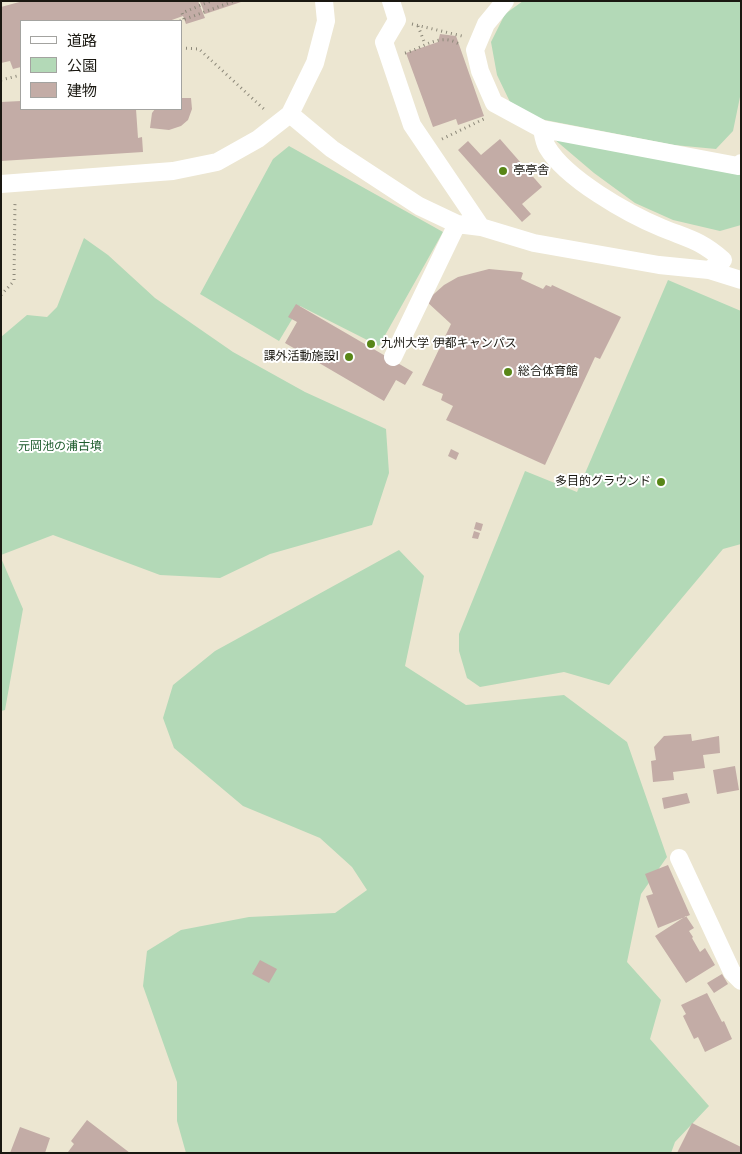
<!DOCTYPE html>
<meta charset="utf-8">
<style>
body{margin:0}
#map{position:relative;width:742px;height:1154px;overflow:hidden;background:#ece6d1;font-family:"DejaVu Sans","Noto Sans JP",sans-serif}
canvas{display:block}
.frame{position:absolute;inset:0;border:2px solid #1a1811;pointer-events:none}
.legend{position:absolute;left:20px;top:20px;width:162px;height:90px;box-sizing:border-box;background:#fff;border:1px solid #a3a3a0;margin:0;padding:6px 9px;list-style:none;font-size:15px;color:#1a1811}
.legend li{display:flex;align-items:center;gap:10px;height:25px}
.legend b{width:25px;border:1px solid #a3a3a0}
</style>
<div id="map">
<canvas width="742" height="1154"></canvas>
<div class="frame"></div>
<ul class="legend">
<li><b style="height:6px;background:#fff"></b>道路</li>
<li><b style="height:14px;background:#b3d9b7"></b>公園</li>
<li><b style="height:14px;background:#c3aca6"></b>建物</li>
</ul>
</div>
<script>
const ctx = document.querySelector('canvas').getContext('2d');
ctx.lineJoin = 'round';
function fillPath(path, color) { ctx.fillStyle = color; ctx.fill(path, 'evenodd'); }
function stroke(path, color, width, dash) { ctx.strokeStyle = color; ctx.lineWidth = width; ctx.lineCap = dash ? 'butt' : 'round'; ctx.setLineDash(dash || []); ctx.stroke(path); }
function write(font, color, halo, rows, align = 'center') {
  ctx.font = font + ' "DejaVu Sans","Noto Sans JP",sans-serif'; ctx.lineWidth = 4; ctx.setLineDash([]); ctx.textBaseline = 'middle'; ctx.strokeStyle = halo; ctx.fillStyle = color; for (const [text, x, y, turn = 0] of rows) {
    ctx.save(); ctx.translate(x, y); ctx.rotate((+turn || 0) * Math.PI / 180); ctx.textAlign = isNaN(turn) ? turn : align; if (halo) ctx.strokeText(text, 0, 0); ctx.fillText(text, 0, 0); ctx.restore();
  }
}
fillPath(new Path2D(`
 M 523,1 L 741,1 L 741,92 L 733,131 L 716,149 L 674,145 L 540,119 L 510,102 L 497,75 L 491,42 L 505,14 Z
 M 554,139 L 741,175 L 741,225 L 720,231 L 673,220 L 635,203 L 594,173 Z
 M 289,146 L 443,232 L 379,346 L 300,306 L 279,341 L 200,294 L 273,159 Z
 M 84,238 L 108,255 L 155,298 L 233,352 L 305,392 L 386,429 L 389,473 L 372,525 L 270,554 L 220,578 L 160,575 L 53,535 L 1,555 L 1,337 L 27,315 L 47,317 L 57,307 Z
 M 668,280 L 741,311 L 741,544 L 723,549 L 609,685 L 564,672 L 480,687 L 467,678 L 459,651 L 459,634 L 525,471 L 577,492 Z
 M 399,550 L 424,576 L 405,666 L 466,705 L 564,695 L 627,742 L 667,857 L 641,894 L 627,962 L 661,1000 L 650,1039 L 709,1106 L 675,1142 L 671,1153 L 186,1153 L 177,1121 L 177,1082 L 143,986 L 147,951 L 181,930 L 249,917 L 335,913 L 367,890 L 352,867 L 320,838 L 243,806 L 174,748 L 163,718 L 173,685 L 215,651 Z
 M 1,558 L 23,609 L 5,710 L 1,711 Z`), '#b3d9b7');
fillPath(new Path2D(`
 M 23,1 L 198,1 L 205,18 L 186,24 L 183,16 L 169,21 L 21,21 L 21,67 L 13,69 L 10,61 L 1,63 L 1,7 Z
 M 202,1 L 241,1 L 241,2 L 205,14 L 200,2 Z
 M 440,34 L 456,36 L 484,116 L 458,125 L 456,119 L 433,127 L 406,53 L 438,42 Z
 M 181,98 L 191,98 L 192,109 L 188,120 L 181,126 L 169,130 L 150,128 L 152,113 L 155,109 L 181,109 Z
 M 21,101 L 21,109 L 136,109 L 138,138 L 142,137 L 143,152 L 1,161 L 1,102 Z
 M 500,139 L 542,187 L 522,204 L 531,214 L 522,222 L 458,150 L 468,141 L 481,155 Z
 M 489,269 L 521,272 L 523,273 L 521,279 L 543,289 L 546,285 L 551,287 L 552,285 L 621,317 L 600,359 L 595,357 L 545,465 L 446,420 L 453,406 L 441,400 L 443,394 L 422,385 L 451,324 L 426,301 L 444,285 L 458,277 Z
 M 296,304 L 413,372 L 405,385 L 396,380 L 384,401 L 285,343 L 297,322 L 288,317 Z
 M 451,449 L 459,453 L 456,460 L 448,456 Z
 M 476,522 L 483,524 L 481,531 L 474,529 Z
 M 474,531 L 480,533 L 478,539 L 472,538 Z
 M 691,734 L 692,741 L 719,736 L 720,753 L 703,755 L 705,768 L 673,772 L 674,780 L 653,782 L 651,761 L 656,760 L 654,747 L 664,736 Z
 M 735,766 L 739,790 L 717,794 L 713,770 Z
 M 687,793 L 690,803 L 664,809 L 662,798 Z
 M 668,865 L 690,915 L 658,928 L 646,896 L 653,894 L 645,874 Z
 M 686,916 L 694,928 L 689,931 L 693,937 L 692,938 L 700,952 L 705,948 L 715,965 L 686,983 L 655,936 Z
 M 260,960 L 277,969 L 269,983 L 252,974 Z
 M 722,974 L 728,984 L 714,993 L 707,983 Z
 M 707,993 L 722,1022 L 724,1021 L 732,1039 L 705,1052 L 698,1037 L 694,1039 L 683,1016 L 686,1014 L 681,1005 Z
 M 87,1120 L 130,1153 L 69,1153 L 68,1152 L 74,1144 L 71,1141 Z
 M 692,1123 L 741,1147 L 741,1153 L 677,1153 Z
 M 20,1127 L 50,1138 L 45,1153 L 10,1153 Z`), '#c3aca6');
stroke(new Path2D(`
 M 184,19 L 182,13 L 211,1
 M 180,21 L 234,1
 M 412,24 L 462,36
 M 418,26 L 425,44
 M 181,48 L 199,49 L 266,111
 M 405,53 C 424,48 439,32 459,44
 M 1,80 L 21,75
 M 442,139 L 486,118
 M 1,295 L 14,281 L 15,201`), '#8c8879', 3, [1, 4]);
stroke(new Path2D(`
 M 391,1 L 397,20 L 384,42 L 412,125 L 481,227
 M 505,1 L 486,24 L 475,50 L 480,71 L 494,103 L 542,129 C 543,134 544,142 547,147 C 566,179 628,214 662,228 C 689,239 700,240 723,260 L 709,270
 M 290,114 L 332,149 L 419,206 L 457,224 L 481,227 L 534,243 L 659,265 L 709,270 L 741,280
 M 542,129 L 738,166 L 741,163
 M 1,184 L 173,171 L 217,162 L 258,139 L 290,114 L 315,63 L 326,21 L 324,1
 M 393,357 L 457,224
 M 679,858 L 732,972 L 741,981`), '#fff', 18);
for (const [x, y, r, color] of [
 [503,171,5,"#588617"],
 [371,344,5,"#588617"],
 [349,357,5,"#588617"],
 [508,372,5,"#588617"],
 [661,482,5,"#588617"]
]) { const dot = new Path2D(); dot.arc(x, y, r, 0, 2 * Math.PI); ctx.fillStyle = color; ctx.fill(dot); stroke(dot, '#fff', 2); }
write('12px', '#1a1811', '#fff', [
 ["亭亭舎",513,171],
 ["九州大学 伊都キャンパス",381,344],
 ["課外活動施設Ⅰ",339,357,"right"],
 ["総合体育館",518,372],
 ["多目的グラウンド",651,482,"right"]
], 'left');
write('12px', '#1f5d2e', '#fff', [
 ["元岡池の浦古墳",60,447]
]);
</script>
